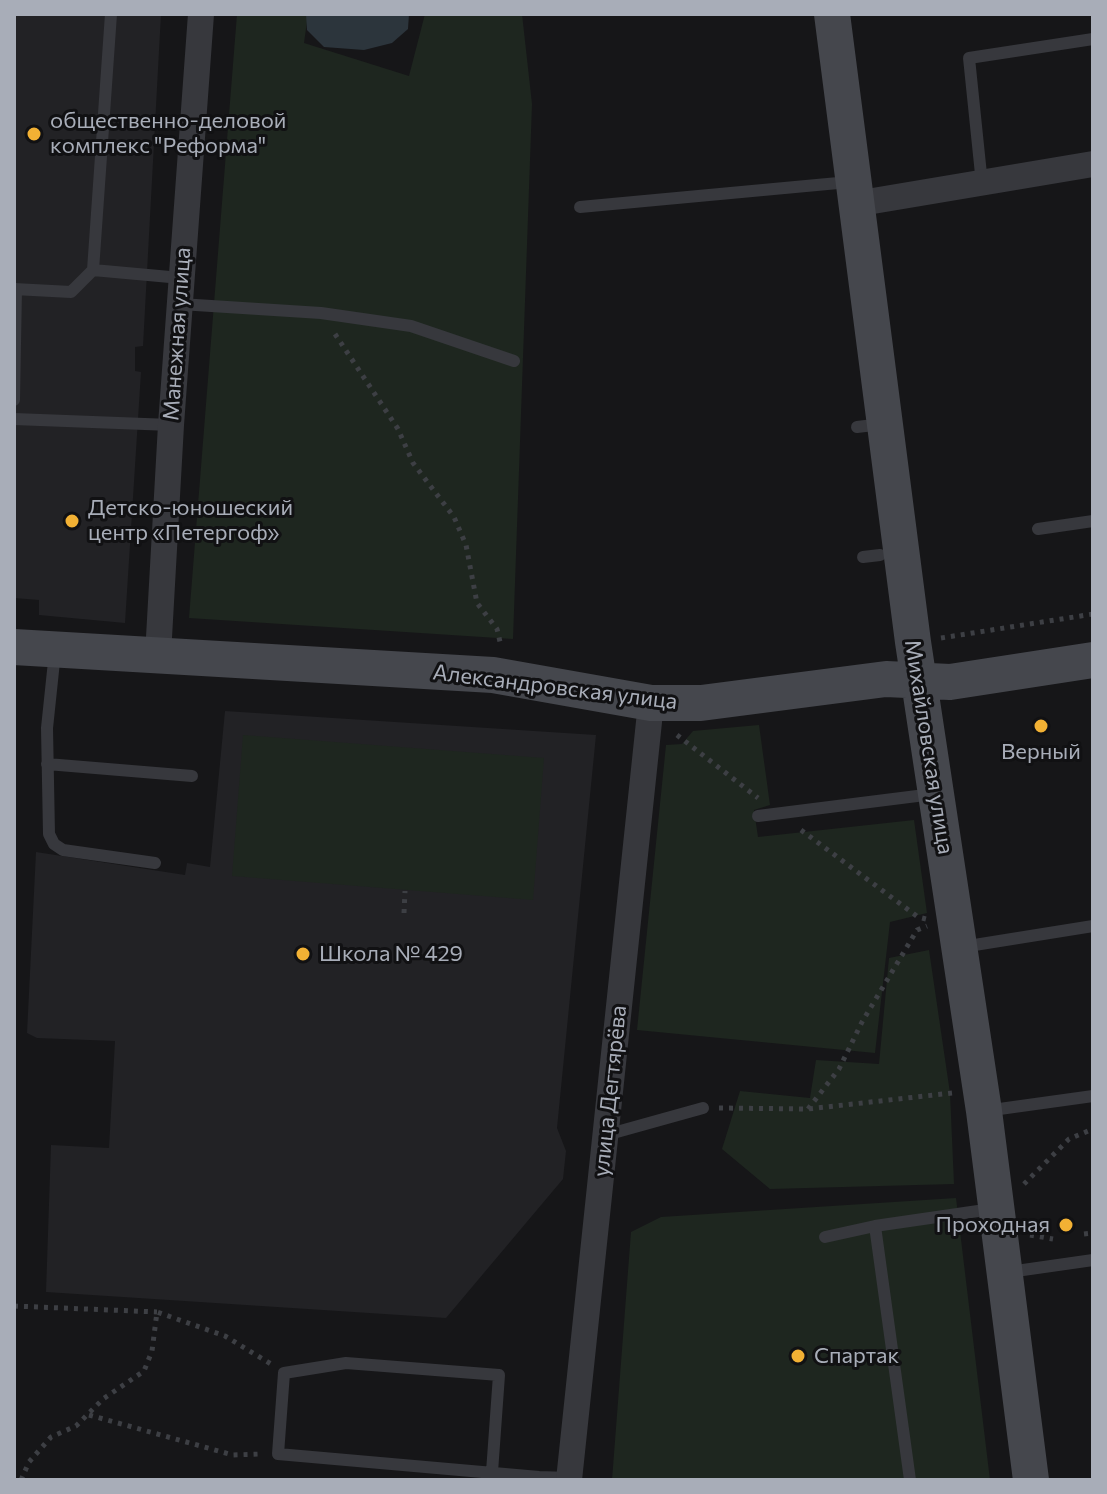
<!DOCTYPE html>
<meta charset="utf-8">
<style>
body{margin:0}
#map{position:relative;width:1107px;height:1494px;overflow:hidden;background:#161618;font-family:Commissioner,sans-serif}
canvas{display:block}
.frame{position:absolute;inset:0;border:16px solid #a8adb8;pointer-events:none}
</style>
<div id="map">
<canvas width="1107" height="1494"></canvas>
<div class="frame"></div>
</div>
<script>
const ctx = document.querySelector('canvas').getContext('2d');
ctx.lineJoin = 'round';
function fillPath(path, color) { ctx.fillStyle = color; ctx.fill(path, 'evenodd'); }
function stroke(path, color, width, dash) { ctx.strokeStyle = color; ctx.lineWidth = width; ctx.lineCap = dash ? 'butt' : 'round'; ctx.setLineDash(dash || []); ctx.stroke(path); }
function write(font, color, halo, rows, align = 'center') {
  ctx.font = font + ' Commissioner,sans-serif'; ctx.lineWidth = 6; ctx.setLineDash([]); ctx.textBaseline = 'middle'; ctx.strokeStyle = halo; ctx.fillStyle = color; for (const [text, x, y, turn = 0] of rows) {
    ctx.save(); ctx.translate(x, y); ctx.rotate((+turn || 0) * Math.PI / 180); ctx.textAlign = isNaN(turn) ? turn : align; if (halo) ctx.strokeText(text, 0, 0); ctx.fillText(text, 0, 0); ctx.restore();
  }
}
fillPath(new Path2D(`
 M 14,14 L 161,14 L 143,346 L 135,347 L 135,371 L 141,372 L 125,623 L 39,615 L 39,600 L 14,598 Z
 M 225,711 L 596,735 L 557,1128 L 566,1151 L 563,1179 L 446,1318 L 46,1292 L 51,1145 L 109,1148 L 115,1041 L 37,1038 L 27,1033 L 36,852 L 185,875 L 187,863 L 210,867 Z`), '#222225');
fillPath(new Path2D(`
 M 237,14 L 308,14 L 304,43 L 409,76 L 425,14 L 522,14 L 532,104 L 513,639 L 189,618 Z
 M 759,725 L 770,805 L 754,810 L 758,837 L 914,820 L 927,913 L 890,922 L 875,1053 L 637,1030 L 666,745 L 682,744 L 693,731 Z
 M 243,735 L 544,758 L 533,900 L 232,876 Z
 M 929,950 L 950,1093 L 954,1184 L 770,1189 L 722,1149 L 740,1091 L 810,1098 L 816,1060 L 879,1064 L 889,958 Z
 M 956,1198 L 990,1480 L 612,1480 L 631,1232 L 661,1217 Z`), '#1e261f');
fillPath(new Path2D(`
 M 306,14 L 409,14 L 408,29 L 392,43 L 364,50 L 324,47 L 307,30 Z`), '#2c353c');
stroke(new Path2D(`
 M 335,334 L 398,429 L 413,463 L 454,517 L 466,545 L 477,603 L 497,629 L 501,646
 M 941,638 L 1093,614
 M 677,735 L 758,798
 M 801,830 L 918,917 L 926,919
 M 404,913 L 405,891
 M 719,1108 L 808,1109 L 952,1093
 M 808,1109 L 839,1069 L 862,1022 L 917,930 L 927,926
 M 1024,1184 L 1069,1139 L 1093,1129
 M 1084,1234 L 1093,1233
 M 1030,1235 L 1053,1239
 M 14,1306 L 157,1312
 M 89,1415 L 233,1455 L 261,1454
 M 21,1480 L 29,1462 L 51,1437 L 76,1426 L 103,1399 L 144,1371 L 152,1351 L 157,1312 L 225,1336 L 271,1364`), '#3d3f44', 5, [4, 6]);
stroke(new Path2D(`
 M 982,184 L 969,58 L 1093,39
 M 580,207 L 849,182
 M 93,270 L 181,278
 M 14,289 L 71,292 L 93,270 L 111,14
 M 180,304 L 321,313 L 411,326 L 514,361
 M 14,400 L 16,289
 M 14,419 L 171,425
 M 857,427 L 882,424
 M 1038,529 L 1093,521
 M 863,557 L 880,555
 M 55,652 L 47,728 L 49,834 L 54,844 L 63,850 L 155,863
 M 47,764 L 192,776
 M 758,816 L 933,794
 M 962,947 L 1093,926
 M 985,1111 L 1093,1096
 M 606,1135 L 703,1108
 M 875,1226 L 910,1480
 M 825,1237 L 875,1226 L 978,1211
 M 1009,1272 L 1093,1260
 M 492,1472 L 499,1375 L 346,1363 L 284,1373 L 278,1454 L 539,1477 L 569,1478`), '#37383d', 12);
stroke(new Path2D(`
 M 855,204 L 1093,164
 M 158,655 L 171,425 L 201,14
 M 569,1480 L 651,703`), '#37383d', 26);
stroke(new Path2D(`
 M 832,14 L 913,642 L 984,1111 L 1031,1480
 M 14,647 L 493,675 L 651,703 L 701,703 L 886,679 L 950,682 L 1093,660`), '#45474d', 36);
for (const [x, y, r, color] of [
 [34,134,8,"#f2b134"],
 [72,521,8,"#f2b134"],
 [1041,726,8,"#f2b134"],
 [303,954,8,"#f2b134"],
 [1066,1225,8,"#f2b134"],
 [798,1356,8,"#f2b134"]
]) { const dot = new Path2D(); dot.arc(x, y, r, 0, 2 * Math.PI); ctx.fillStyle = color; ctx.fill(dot); stroke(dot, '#111113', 3); }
write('22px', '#a8adb8', '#111113', [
 ["oбщеcтвенно-деловoй",50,121],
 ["кoмплeкc \"Peфoрма\"",50,146],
 ["Детско-юношеский",88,508],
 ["центр «Петергоф»",88,533],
 ["Верный",1041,752,"center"],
 ["Школа № 429",319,954],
 ["Проходная",1050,1225,"right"],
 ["Спартак",814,1356]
], 'left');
write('22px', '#a8adb8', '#111113', [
 ["Манежная улица",177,334,-86],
 ["Александровская улица",555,687,7],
 ["Михайловская улица",929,747,81],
 ["улица Дегтярёва",610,1091,-84]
]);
</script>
